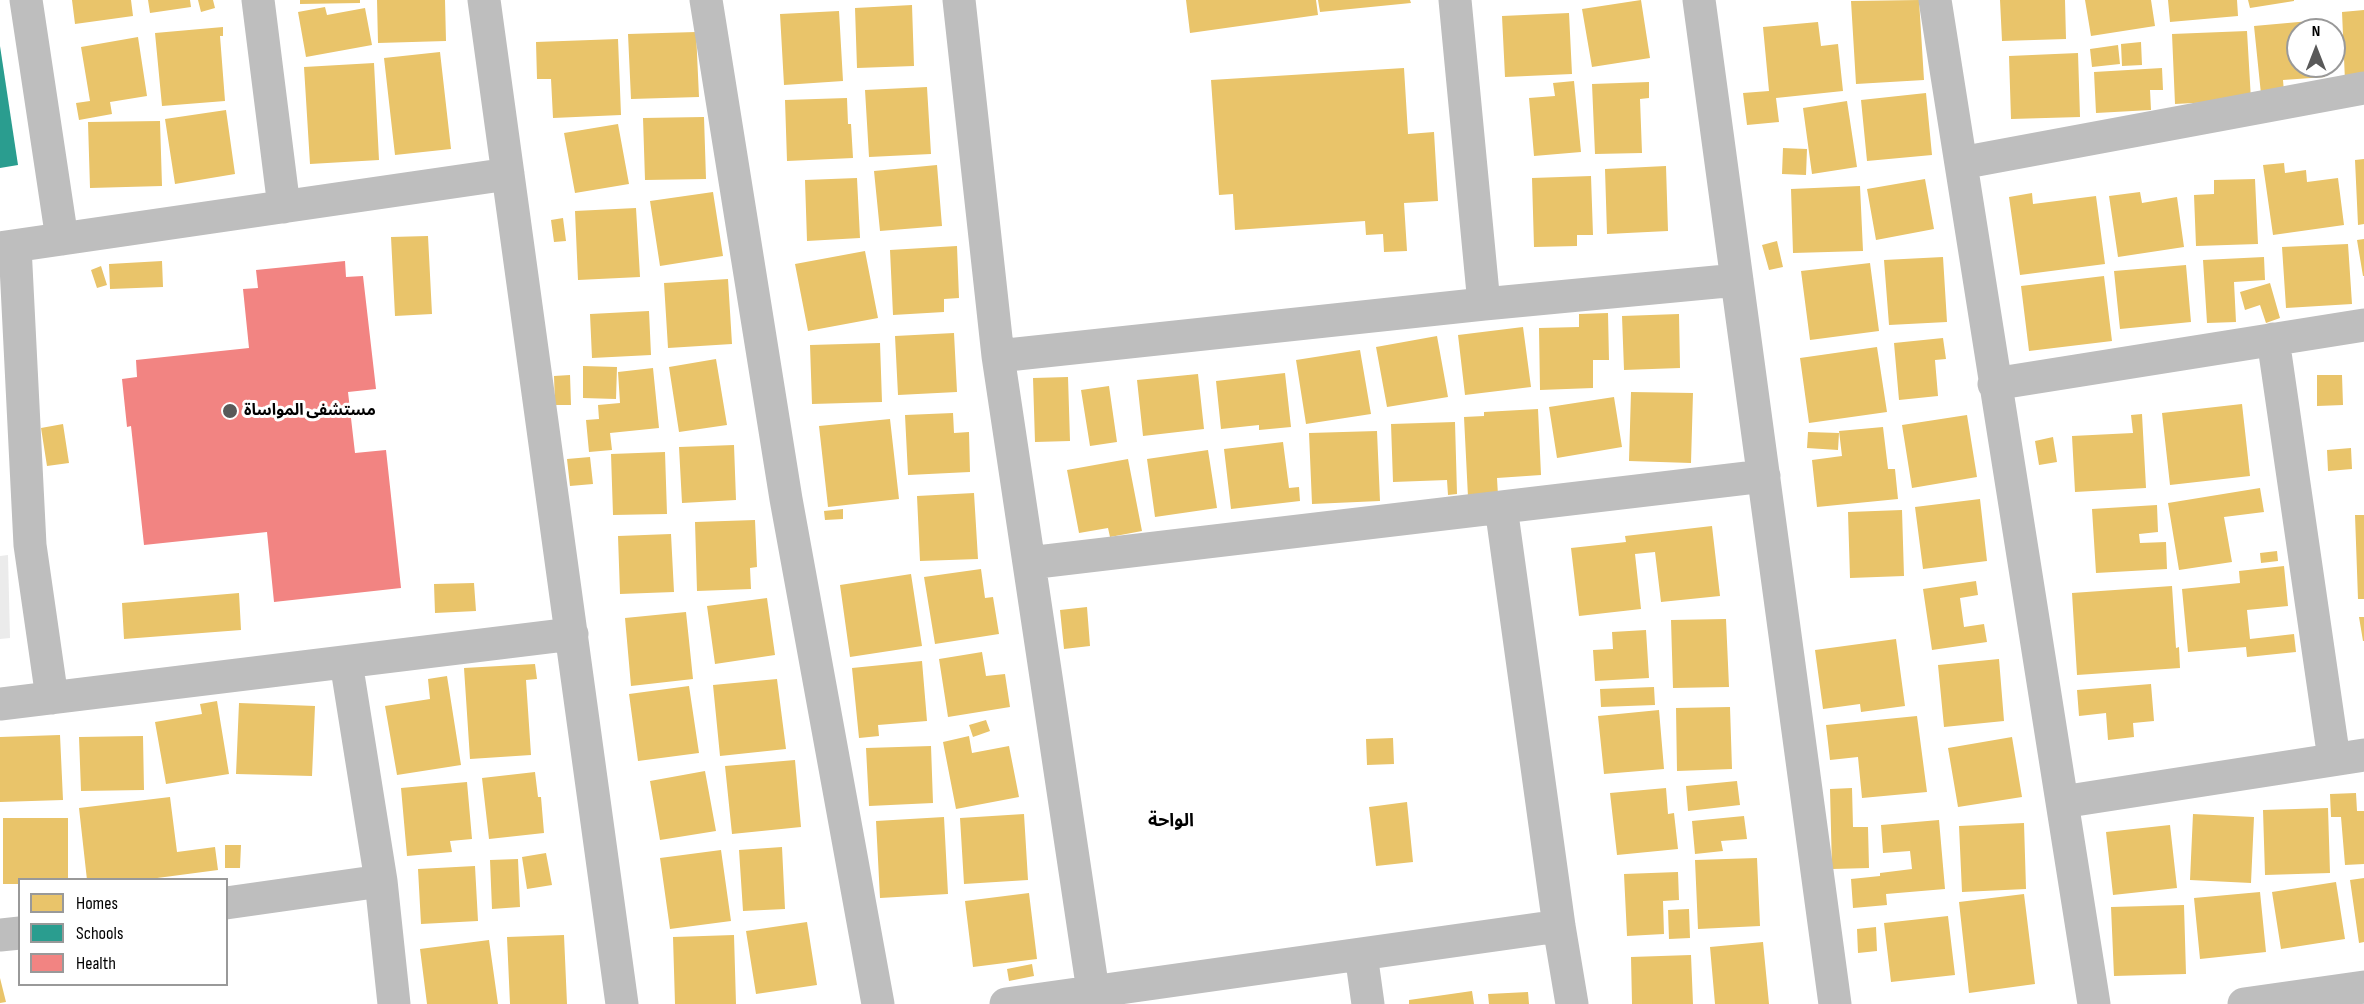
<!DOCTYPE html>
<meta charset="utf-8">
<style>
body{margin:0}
#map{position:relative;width:2364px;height:1004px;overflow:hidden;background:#fff;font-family:"Sofia Sans Condensed",sans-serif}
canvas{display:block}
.legend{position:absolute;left:18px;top:878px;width:210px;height:108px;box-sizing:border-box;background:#fff;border:2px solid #999;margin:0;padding:8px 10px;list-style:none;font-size:18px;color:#000}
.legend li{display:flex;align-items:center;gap:12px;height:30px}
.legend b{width:30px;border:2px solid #999}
.north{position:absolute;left:2286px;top:18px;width:60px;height:60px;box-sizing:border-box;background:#fff;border:2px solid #999;border-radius:50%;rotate:0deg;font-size:16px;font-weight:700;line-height:24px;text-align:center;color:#000}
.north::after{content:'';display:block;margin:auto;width:21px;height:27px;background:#595959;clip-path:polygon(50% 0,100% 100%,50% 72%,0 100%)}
</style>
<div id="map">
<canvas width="2364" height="1004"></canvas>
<ul class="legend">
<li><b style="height:16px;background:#e9c46a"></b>Homes</li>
<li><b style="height:16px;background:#2a9d8f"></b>Schools</li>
<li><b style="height:16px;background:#f28482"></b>Health</li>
</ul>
<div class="north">N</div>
</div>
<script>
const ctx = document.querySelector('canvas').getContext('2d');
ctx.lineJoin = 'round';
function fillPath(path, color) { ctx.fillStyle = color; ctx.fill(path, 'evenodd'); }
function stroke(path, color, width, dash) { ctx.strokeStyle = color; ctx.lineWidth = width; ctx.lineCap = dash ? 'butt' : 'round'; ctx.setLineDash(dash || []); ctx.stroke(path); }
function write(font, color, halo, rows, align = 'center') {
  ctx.font = font + ' "Sofia Sans Condensed","Noto Sans Arabic",sans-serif'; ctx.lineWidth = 6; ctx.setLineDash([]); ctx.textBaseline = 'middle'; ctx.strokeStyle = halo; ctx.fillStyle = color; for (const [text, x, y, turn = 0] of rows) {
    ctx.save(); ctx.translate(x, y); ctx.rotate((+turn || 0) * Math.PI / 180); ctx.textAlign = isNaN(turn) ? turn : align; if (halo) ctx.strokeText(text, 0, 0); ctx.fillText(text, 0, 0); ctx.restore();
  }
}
fillPath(new Path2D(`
 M 8,555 L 10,638 L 0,639 L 0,556 Z`), '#ebebeb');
fillPath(new Path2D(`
 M 72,0 L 131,0 L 133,16 L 75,24 Z
 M 148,0 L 190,0 L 191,7 L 150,13 Z
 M 198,0 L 213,0 L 215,8 L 201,12 Z
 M 300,0 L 360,0 L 360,3 L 300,4 Z
 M 377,0 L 445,0 L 446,41 L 378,43 Z
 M 1186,0 L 1316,0 L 1318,15 L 1190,33 Z
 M 1318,0 L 1410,0 L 1411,3 L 1320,12 Z
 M 1641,0 L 1650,58 L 1592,67 L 1582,9 Z
 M 1919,0 L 1924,80 L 1856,84 L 1851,1 Z
 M 2000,0 L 2065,0 L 2066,39 L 2002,41 Z
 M 2085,0 L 2151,0 L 2155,26 L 2091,36 Z
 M 2168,0 L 2237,0 L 2238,16 L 2170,22 Z
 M 2248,0 L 2294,0 L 2294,1 L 2250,8 Z
 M 912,5 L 914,66 L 857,68 L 855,8 Z
 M 325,7 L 327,15 L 365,8 L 372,45 L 306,57 L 298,12 Z
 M 2364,10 L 2364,80 L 2345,81 L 2342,12 Z
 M 839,11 L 843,81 L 784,85 L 780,14 Z
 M 1569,13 L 1572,74 L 1505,77 L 1502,16 Z
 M 2321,20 L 2321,30 L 2298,30 L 2298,66 L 2325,66 L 2325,77 L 2283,80 L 2284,92 L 2261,94 L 2254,26 Z
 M 1818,22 L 1821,46 L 1838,44 L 1843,91 L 1776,98 L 1779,122 L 1747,125 L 1743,93 L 1769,91 L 1763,27 Z
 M 223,27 L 223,36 L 220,36 L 225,101 L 162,106 L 155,33 Z
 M 2247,31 L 2251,100 L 2175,104 L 2172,34 Z
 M 696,32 L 699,97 L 631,99 L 628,34 Z
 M 138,37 L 147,96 L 110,102 L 112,114 L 79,120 L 76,103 L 90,101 L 81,47 Z
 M 618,39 L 621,115 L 553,118 L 551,79 L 537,79 L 536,42 Z
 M 2141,42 L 2142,65 L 2122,66 L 2121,44 Z
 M 2118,45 L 2120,64 L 2092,67 L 2090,49 Z
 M 440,52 L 451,149 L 395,155 L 384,58 Z
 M 2078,53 L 2080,117 L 2011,119 L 2009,56 Z
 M 374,63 L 379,160 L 310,164 L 304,67 Z
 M 1404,68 L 1408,134 L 1434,132 L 1438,201 L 1404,203 L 1407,251 L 1384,252 L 1383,234 L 1366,235 L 1365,221 L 1235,230 L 1233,194 L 1219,195 L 1211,80 Z
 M 2162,68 L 2163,90 L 2150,90 L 2151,110 L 2096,113 L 2094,72 Z
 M 1574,81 L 1581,152 L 1534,156 L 1529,98 L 1555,96 L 1553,83 Z
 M 1649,82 L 1649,98 L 1640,99 L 1642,153 L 1595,154 L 1592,84 Z
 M 927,87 L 931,154 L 869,157 L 865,90 Z
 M 1926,93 L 1932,155 L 1867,161 L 1861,100 Z
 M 847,98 L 848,124 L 851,124 L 853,158 L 787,161 L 785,100 Z
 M 1847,101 L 1857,167 L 1812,174 L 1803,108 Z
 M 226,110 L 235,174 L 175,184 L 165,119 Z
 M 704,117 L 706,179 L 645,180 L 643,118 Z
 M 160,121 L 162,186 L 90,188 L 88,122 Z
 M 618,124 L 629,184 L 575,193 L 564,133 Z
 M 1783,148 L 1807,149 L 1806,175 L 1782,174 Z
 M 2364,159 L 2364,224 L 2358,225 L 2355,160 Z
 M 2284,163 L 2285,173 L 2306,170 L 2307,182 L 2338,178 L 2344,225 L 2273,235 L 2263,165 Z
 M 937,165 L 942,226 L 880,231 L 874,171 Z
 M 1666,166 L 1668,231 L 1607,234 L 1605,169 Z
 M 1591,176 L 1593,235 L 1577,235 L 1577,246 L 1534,247 L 1532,178 Z
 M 857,178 L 860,238 L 807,241 L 805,180 Z
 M 1925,179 L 1934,229 L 1876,240 L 1867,189 Z
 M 2255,179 L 2258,244 L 2196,246 L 2194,195 L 2214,194 L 2214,180 Z
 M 1860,186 L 1863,251 L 1793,253 L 1791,189 Z
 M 713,192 L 723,256 L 660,266 L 650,201 Z
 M 2140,192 L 2142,203 L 2177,197 L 2184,247 L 2118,257 L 2109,196 Z
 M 2032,193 L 2033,204 L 2096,196 L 2105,264 L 2020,275 L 2009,197 Z
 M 636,208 L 640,277 L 578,280 L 575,211 Z
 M 563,218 L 566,241 L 554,242 L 551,220 Z
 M 428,236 L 432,314 L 395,316 L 391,237 Z
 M 2364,239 L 2364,276 L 2363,276 L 2357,240 Z
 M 1777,241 L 1783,267 L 1769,270 L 1762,245 Z
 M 2348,244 L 2352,304 L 2286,308 L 2282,247 Z
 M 957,246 L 959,298 L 944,299 L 944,312 L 893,315 L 890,250 Z
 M 865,251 L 878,318 L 808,331 L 795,264 Z
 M 1943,257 L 1947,322 L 1889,325 L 1884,260 Z
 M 2264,257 L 2265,280 L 2234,282 L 2236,322 L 2207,323 L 2203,260 Z
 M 162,261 L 163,287 L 110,289 L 109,264 Z
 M 1870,263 L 1879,331 L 1810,340 L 1801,271 Z
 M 2186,265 L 2191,322 L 2120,329 L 2114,271 Z
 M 101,266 L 107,285 L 97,288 L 91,270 Z
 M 2104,276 L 2112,341 L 2029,351 L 2021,286 Z
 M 728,279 L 732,344 L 668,348 L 664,283 Z
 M 2270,283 L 2280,318 L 2266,323 L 2260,305 L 2245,310 L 2240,292 Z
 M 649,311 L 651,355 L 592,358 L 590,314 Z
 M 1608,313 L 1609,360 L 1593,360 L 1593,388 L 1540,390 L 1539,328 L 1579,327 L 1579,314 Z
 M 1679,314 L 1680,368 L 1624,370 L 1622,316 Z
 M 1523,327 L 1531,387 L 1465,395 L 1458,335 Z
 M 954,333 L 957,392 L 898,395 L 895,336 Z
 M 1437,336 L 1448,397 L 1387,407 L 1376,347 Z
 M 1943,338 L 1946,359 L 1935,360 L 1938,396 L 1899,400 L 1894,343 Z
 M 880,343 L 882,402 L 812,404 L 810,345 Z
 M 1877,347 L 1887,412 L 1809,423 L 1800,358 Z
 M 1360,350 L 1371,414 L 1306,424 L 1296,360 Z
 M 716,359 L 727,425 L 679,432 L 669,367 Z
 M 583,366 L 617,367 L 616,399 L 583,398 Z
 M 653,368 L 659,428 L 610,433 L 612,450 L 589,452 L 586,420 L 599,419 L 598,405 L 620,403 L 618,372 Z
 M 1285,373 L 1291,427 L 1259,430 L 1259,425 L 1221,429 L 1216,381 Z
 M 1198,374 L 1204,429 L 1143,436 L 1137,380 Z
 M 570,375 L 571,405 L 555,405 L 554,376 Z
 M 2317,375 L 2342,375 L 2343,405 L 2317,406 Z
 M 1068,377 L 1070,441 L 1035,442 L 1033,378 Z
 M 1109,386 L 1117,442 L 1090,446 L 1081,390 Z
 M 1631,392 L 1693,393 L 1691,463 L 1629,461 Z
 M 1614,397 L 1622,447 L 1557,458 L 1549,407 Z
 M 2242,404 L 2250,476 L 2170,485 L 2162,413 Z
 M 1538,409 L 1541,475 L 1497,478 L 1498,495 L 1468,497 L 1464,417 L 1484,416 L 1484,412 Z
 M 953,413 L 954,433 L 969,432 L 970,472 L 908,475 L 905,415 Z
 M 2142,414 L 2146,488 L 2075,492 L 2072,436 L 2133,433 L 2131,415 Z
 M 1967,415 L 1977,477 L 1912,488 L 1902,425 Z
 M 890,419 L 899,499 L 828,507 L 819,426 Z
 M 1455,422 L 1457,494 L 1448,495 L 1447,480 L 1393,482 L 1391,424 Z
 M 63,424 L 69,463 L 47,466 L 41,428 Z
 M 1883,427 L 1888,469 L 1895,469 L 1898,499 L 1817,507 L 1812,460 L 1842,456 L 1839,431 Z
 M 1377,431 L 1380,501 L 1312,504 L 1309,433 Z
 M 1808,432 L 1839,433 L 1838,450 L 1807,448 Z
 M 2053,437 L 2057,462 L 2039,465 L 2035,441 Z
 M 1283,442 L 1289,488 L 1299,487 L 1300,501 L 1231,509 L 1224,449 Z
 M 734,445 L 736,500 L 682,503 L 679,447 Z
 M 2351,448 L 2352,469 L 2328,471 L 2327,450 Z
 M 1208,450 L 1217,508 L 1155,517 L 1147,459 Z
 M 665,452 L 667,514 L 613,515 L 611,454 Z
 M 590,457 L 593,484 L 570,486 L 567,459 Z
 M 1128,459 L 1142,531 L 1110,537 L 1108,528 L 1079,533 L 1067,470 Z
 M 2260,488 L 2264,512 L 2224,517 L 2232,562 L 2179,570 L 2168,503 Z
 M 974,493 L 978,559 L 920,561 L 917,496 Z
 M 1980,499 L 1987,561 L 1923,569 L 1915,507 Z
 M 2157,505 L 2158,532 L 2139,534 L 2140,543 L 2166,542 L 2167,569 L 2096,573 L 2092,509 Z
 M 843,509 L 843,519 L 825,520 L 824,511 Z
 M 1902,510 L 1904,576 L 1850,578 L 1848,512 Z
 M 2355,515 L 2364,515 L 2364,599 L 2358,599 Z
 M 755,520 L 757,567 L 750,568 L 751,589 L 697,591 L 695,522 Z
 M 1712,526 L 1720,596 L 1661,602 L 1655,552 L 1635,554 L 1641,609 L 1579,616 L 1571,548 L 1626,542 L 1625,536 Z
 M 671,534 L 674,592 L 620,594 L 618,536 Z
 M 2277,551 L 2278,561 L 2261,563 L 2260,553 Z
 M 2284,566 L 2288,606 L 2247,610 L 2250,639 L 2294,634 L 2296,652 L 2247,657 L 2246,647 L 2188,652 L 2182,589 L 2240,583 L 2239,571 Z
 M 981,569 L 985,598 L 993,597 L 999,634 L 935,644 L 924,577 Z
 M 911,574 L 922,646 L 850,657 L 840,585 Z
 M 1976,581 L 1978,595 L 1960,598 L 1964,627 L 1984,624 L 1987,642 L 1932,650 L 1923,589 Z
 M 474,583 L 476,611 L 435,613 L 434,584 Z
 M 2172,586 L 2176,648 L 2179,647 L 2180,668 L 2077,675 L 2072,593 Z
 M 239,593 L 241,630 L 124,639 L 122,603 Z
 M 767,598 L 775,655 L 715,664 L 707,606 Z
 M 1087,607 L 1090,646 L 1064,649 L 1060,610 Z
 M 686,612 L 693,679 L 631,686 L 625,618 Z
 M 2359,617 L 2364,617 L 2364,641 L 2363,641 Z
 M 1726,619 L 1729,687 L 1673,688 L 1671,620 Z
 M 1646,630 L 1649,678 L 1595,681 L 1593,650 L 1613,649 L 1612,632 Z
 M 1896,639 L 1905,706 L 1861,712 L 1860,704 L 1823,709 L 1815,650 Z
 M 982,652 L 986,676 L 1005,674 L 1010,707 L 948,717 L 939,659 Z
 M 1999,659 L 2004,721 L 1944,727 L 1938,665 Z
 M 922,661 L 927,721 L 878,725 L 879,736 L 859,738 L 852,668 Z
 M 535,664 L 537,679 L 526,680 L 531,755 L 470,759 L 464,668 Z
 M 447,676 L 461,765 L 397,775 L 385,706 L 430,699 L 428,679 Z
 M 777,679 L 786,749 L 720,756 L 713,685 Z
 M 2151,684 L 2154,721 L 2133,723 L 2134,737 L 2108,740 L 2106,713 L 2079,716 L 2077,690 Z
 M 689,686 L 699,753 L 638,761 L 629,694 Z
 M 1654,687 L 1655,705 L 1601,707 L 1600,689 Z
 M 217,701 L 229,774 L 166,784 L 155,722 L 202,714 L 200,704 Z
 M 239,703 L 315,706 L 312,776 L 236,774 Z
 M 1730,707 L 1732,769 L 1677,771 L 1676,708 Z
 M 1659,710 L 1664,769 L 1604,774 L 1598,716 Z
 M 1917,716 L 1927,792 L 1862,798 L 1858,757 L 1830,760 L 1826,725 Z
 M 986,720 L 990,731 L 973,737 L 969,725 Z
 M 60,735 L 63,800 L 0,802 L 0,737 Z
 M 143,736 L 144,790 L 81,791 L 79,737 Z
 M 969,736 L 972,753 L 1009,746 L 1019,797 L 956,809 L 943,742 Z
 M 2012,737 L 2022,797 L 1958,807 L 1948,748 Z
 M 1393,738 L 1394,764 L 1367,765 L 1366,739 Z
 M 931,746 L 933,803 L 869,806 L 866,748 Z
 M 795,760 L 801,827 L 732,834 L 725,766 Z
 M 705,771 L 716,831 L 660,840 L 650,781 Z
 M 535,772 L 538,797 L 541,797 L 544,833 L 489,839 L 482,778 Z
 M 1737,781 L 1740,805 L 1688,811 L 1686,786 Z
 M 467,782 L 472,839 L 450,841 L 452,852 L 407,856 L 401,788 Z
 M 1666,788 L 1668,814 L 1674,813 L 1678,849 L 1617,855 L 1610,793 Z
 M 1852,788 L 1853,827 L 1868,827 L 1869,868 L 1832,869 L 1830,789 Z
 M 2356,793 L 2357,811 L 2364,811 L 2364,864 L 2345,865 L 2341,817 L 2331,817 L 2330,794 Z
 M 170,797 L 177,852 L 215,847 L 218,870 L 142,880 L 87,880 L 79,808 Z
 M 1407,802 L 1413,862 L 1376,866 L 1369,807 Z
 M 2328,808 L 2330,873 L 2265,875 L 2263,810 Z
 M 1024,814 L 1028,880 L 964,884 L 960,818 Z
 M 2193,814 L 2254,817 L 2251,883 L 2190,880 Z
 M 1744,816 L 1747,839 L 1721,841 L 1723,851 L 1695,854 L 1692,821 Z
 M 944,817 L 948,894 L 880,898 L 876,821 Z
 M 3,818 L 68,818 L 68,880 L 20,880 L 20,884 L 3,884 Z
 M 1939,820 L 1945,889 L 1886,894 L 1887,905 L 1853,908 L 1851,879 L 1880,876 L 1880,873 L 1912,869 L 1910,851 L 1883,853 L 1881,825 Z
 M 2024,823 L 2026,889 L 1962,892 L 1959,826 Z
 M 2170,825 L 2177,888 L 2113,895 L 2106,832 Z
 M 225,845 L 241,845 L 240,868 L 225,868 Z
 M 782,847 L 785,909 L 743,911 L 739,850 Z
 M 721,850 L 731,921 L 670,929 L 660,858 Z
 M 546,853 L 552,885 L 527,889 L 522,857 Z
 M 1757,858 L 1760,926 L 1698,929 L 1695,860 Z
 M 518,859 L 520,907 L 492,909 L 490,860 Z
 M 475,866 L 478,921 L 421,924 L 418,869 Z
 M 1678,872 L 1679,900 L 1663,901 L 1664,934 L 1627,936 L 1624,874 Z
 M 2364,878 L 2364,942 L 2359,943 L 2350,880 Z
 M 2336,882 L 2345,939 L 2281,949 L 2272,892 Z
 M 2260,892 L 2266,952 L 2200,959 L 2194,898 Z
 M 1029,893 L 1037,959 L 973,967 L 965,901 Z
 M 2024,894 L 2035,984 L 1969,993 L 1959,902 Z
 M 2184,905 L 2186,974 L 2114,976 L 2111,907 Z
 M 1689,909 L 1690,938 L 1669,939 L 1668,910 Z
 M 1948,916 L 1955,975 L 1891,982 L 1884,923 Z
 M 807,922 L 817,985 L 756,994 L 746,931 Z
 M 1876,927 L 1877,951 L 1858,953 L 1857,929 Z
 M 564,935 L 567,1004 L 510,1004 L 507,937 Z
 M 734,935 L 736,1004 L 675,1004 L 673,937 Z
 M 489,940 L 498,1004 L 427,1004 L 420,949 Z
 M 1763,942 L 1769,1004 L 1715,1004 L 1710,947 Z
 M 1691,955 L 1693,1004 L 1632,1004 L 1631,957 Z
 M 1032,964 L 1034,976 L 1009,981 L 1007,969 Z
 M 0,978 L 6,1002 L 0,1003 Z
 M 1472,991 L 1474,1004 L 1409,1004 L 1409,1000 Z
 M 1528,992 L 1529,1004 L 1489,1004 L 1488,994 Z`), '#e9c46a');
fillPath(new Path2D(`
 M 0,46 L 18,165 L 0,168 Z`), '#2a9d8f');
fillPath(new Path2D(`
 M 345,261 L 346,277 L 363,276 L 376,389 L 348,392 L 355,453 L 386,450 L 401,588 L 274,602 L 267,532 L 144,545 L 131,426 L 127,427 L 122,379 L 137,377 L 136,360 L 249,348 L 243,289 L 258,288 L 256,270 Z`), '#f28482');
stroke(new Path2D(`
 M 26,0 L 62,239
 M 258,0 L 284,207
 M 484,0 L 622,1004
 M 706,0 L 786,499 L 878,1004
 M 959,0 L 998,356 L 1093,991
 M 1455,0 L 1484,304
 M 1699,0 L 1835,1004
 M 1935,0 L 2094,1004
 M 1961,163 L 2364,88
 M 15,246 L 30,545 L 52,698
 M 0,248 L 508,174
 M 2273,339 L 2334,759
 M 998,356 L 1484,304 L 1737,280
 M 1994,384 L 2364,325
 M 1501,507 L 1559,926 L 1572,1004
 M 1029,563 L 1764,476
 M 346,662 L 381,881 L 394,1004
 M 0,704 L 572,634
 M 2062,802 L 2364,755
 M 226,903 L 381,881
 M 0,935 L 20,933
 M 1361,954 L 1368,1004
 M 1006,1004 L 1559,926
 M 2244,1004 L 2364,987`), '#bebebe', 33);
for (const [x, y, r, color] of [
 [230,411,8,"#595959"]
]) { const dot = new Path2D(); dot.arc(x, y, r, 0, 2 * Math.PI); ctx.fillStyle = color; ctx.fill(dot); stroke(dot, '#fff', 2); }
write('bold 16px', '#000', '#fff', [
 ["مستشفى المواساة",244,411]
], 'left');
write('bold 18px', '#000', '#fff', [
 ["الواحة",1171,821]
]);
</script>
